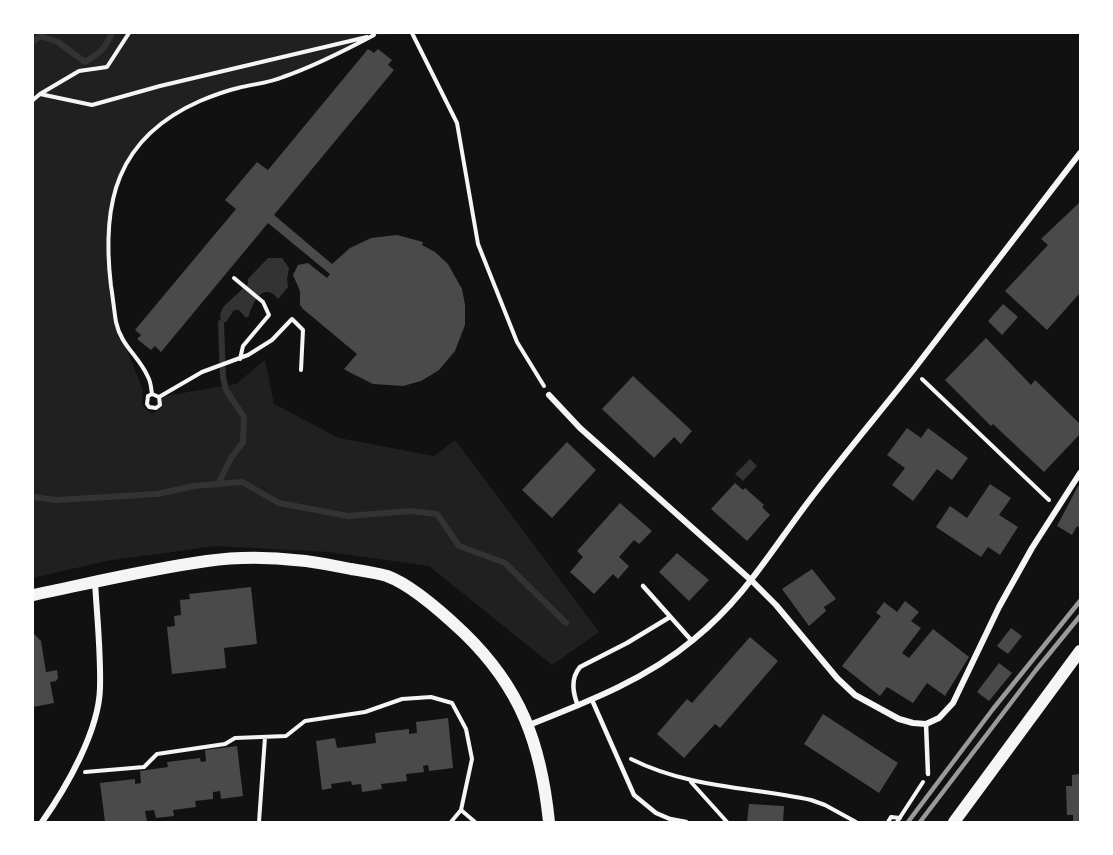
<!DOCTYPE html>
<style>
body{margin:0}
#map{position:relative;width:1113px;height:855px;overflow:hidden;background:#111;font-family:"Space Grotesk",sans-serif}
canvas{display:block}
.frame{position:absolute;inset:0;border:34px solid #fff;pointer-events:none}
</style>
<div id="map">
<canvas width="1113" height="855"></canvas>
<div class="frame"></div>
</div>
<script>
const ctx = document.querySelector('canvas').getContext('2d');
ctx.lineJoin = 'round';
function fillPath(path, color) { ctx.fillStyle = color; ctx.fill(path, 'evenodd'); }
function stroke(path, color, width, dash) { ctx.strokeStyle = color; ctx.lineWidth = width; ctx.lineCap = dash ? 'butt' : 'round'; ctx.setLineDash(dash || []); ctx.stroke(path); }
fillPath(new Path2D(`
 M 33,33 L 410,33 L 374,35 L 280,79 L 236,88 L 197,103 L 157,128 L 128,158 L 113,193 L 107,254 L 116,323 L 143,390 L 142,405 L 151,414 L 162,408 L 159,397 L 236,384 L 265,360 L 274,404 L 339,438 L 434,456 L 455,440 L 599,632 L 552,665 L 429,566 L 328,552 L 215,546 L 106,561 L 33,578 Z`), '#202020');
fillPath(new Path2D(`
 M 268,258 L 282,258 L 289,268 L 287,279 L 288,287 L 278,299 C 264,281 252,302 249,316 L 246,318 L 239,310 L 234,310 L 226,322 L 221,323 L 220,314 L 224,306 L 248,284 L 248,279 Z
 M 750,459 L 757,466 L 743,481 L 735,474 Z`), '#333');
stroke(new Path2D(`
 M 33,42 L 40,36 L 58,42 L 85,62 C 99,54 106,48 112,33
 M 218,484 L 231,458 L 243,442 L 244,417 L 226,390 L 223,377 L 221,323
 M 33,497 L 56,500 L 157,494 L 194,486 L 242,482 L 279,503 L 348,516 L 410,511 L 437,514 L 459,546 L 505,563 L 566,623`), '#333', 6);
fillPath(new Path2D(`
 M 368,49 L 374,53 L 378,49 L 392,60 L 388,65 L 394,70 L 274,215 L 332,264 L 350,248 L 371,238 L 397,235 L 423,242 L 422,245 L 435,252 L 448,264 L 462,289 L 465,305 L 465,325 L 455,351 L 439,370 L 431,375 L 421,381 L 403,386 L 373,384 L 349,372 L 344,369 L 357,354 L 303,309 L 300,305 L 300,291 L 293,275 L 298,265 L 308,263 L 327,278 L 330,274 L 268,223 L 161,352 L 155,346 L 151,350 L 137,339 L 141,335 L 135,330 L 236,209 L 225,200 L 257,162 L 268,170 Z
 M 1080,202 L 1080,293 L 1047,330 L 1005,291 L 1048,245 L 1041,239 Z
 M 1003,304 L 1018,317 L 1002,335 L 988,321 Z
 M 986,338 L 1031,385 L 1035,380 L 1080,424 L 1080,434 L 1044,472 L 993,424 L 991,426 L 945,380 Z
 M 633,376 L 692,431 L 681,444 L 674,437 L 654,458 L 602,409 Z
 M 907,428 L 921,438 L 928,428 L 968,458 L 952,480 L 937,469 L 913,501 L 892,485 L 905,468 L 887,455 Z
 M 567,442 L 596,470 L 552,518 L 522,490 Z
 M 735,483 L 743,490 L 745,488 L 764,505 L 762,507 L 770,515 L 747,541 L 711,509 Z
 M 990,484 L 1011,498 L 999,515 L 1018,527 L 1000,555 L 988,547 L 981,557 L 936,527 L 950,506 L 967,518 Z
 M 1078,486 L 1080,487 L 1080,528 L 1077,526 L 1072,535 L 1057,526 Z
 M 620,503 L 652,531 L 639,544 L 634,540 L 619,557 L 629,566 L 618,579 L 613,574 L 594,594 L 570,572 L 583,557 L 577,551 Z
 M 677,553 L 709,580 L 689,601 L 659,572 Z
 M 812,569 L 836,599 L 824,607 L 826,611 L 809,626 L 782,589 Z
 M 251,587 L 257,644 L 224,648 L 226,668 L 172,674 L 167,627 L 175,626 L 174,616 L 181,615 L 180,600 L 190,599 L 189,594 Z
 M 905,601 L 919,612 L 911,621 L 921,628 L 902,653 L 909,658 L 933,629 L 969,657 L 945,696 L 927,683 L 913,703 L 887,687 L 880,696 L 842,666 L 881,616 L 876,613 L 884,602 L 897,612 Z
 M 1011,628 L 1022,636 L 1008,654 L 997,646 Z
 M 33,633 L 41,641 L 46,672 L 57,670 L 58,678 L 56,681 L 50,682 L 54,703 L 33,707 Z
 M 750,637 L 778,661 L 720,728 L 715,724 L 684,758 L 657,734 L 687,699 L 692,703 Z
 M 999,663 L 1012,673 L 989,701 L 977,692 Z
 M 823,714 L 898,763 L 879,793 L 804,744 Z
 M 448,718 L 453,768 L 429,771 L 428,765 L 423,766 L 424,772 L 406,774 L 407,781 L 381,784 L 382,789 L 362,792 L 361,784 L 352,785 L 351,781 L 331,784 L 332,788 L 322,790 L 316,741 L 335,738 L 337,748 L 376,743 L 375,733 L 409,729 L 409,734 L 417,733 L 416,722 Z
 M 237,746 L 243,796 L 221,799 L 220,791 L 213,792 L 213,799 L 195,801 L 196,807 L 173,810 L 174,816 L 156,818 L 154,810 L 145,811 L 147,821 L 105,822 L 100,783 L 135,779 L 135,784 L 141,783 L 140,771 L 168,767 L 167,762 L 200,758 L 201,762 L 206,761 L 205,750 Z
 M 1080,774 L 1080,822 L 1073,822 L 1073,815 L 1067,815 L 1066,786 L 1072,786 L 1072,775 Z
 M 749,804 L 784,806 L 783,822 L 747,822 Z`), '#4a4a4a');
stroke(new Path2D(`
 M 412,33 L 457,123 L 478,244 L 517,342 L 544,386
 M 40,94 L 92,105 L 160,86 L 367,37
 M 33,100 L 40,94 L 79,71 L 107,67 L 129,33
 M 234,278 L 263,302 L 269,315 L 243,346 L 240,359
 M 922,379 L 1049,500
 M 152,394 C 151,388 151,382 148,377 C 139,356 121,346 116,322 C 114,310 113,298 111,286 C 101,203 116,138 200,101 C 212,96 225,91 238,88 C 253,84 269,83 283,77 C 315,66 344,51 374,35
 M 159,397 L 160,405 L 156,408 L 149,407 L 147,404 L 148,396 L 152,394 L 159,397 L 202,372 L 248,355 L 272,340 L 292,319 L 303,330 L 301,370
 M 631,759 C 689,788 749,787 811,800 L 825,805 L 856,822
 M 85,772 L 144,767 L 157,754 L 225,744 L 235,738 L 286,736 L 305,721 L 365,712 L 402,699 L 431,697 L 452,703 L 466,729 L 472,759 L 461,810 L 451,822
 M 691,782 L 727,822
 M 461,810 L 475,822
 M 259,822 L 265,737
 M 888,822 L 891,817 L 900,818
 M 897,822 L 923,782`), '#f5f5f5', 4);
stroke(new Path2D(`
 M 643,586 L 692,641
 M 592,700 L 634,795 L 656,813 L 670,819 L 686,822
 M 578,706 C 573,693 570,679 580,667 L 627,643 L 670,617
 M 926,724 L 928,774`), '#f5f5f5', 4.5);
stroke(new Path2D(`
 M 549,395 L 580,428 L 752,581 L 776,605 L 837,678 L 855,695 L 899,719 L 913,723 L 926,724 L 939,718 L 953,703 L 999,607 L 1032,548 L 1080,473
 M 529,725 C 587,702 645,680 693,640 C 747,596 773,547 815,493 C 847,451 881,411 914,369 C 970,297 1025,225 1080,153
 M 42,822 C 66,788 99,731 100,688 C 101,653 97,617 95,582`), '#f5f5f5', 6);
stroke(new Path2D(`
 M 33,595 C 91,583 149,569 207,561 C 255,554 305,559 351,569 C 363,571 376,573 387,576 C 412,585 444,614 464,633 C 521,688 541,744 549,822
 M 954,822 L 1080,651`), '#f5f5f5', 12);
stroke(new Path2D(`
 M 908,822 L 993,709 L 1080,601
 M 920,822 L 1036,670 L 1080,616`), '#9a9a9a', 4.5);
</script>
